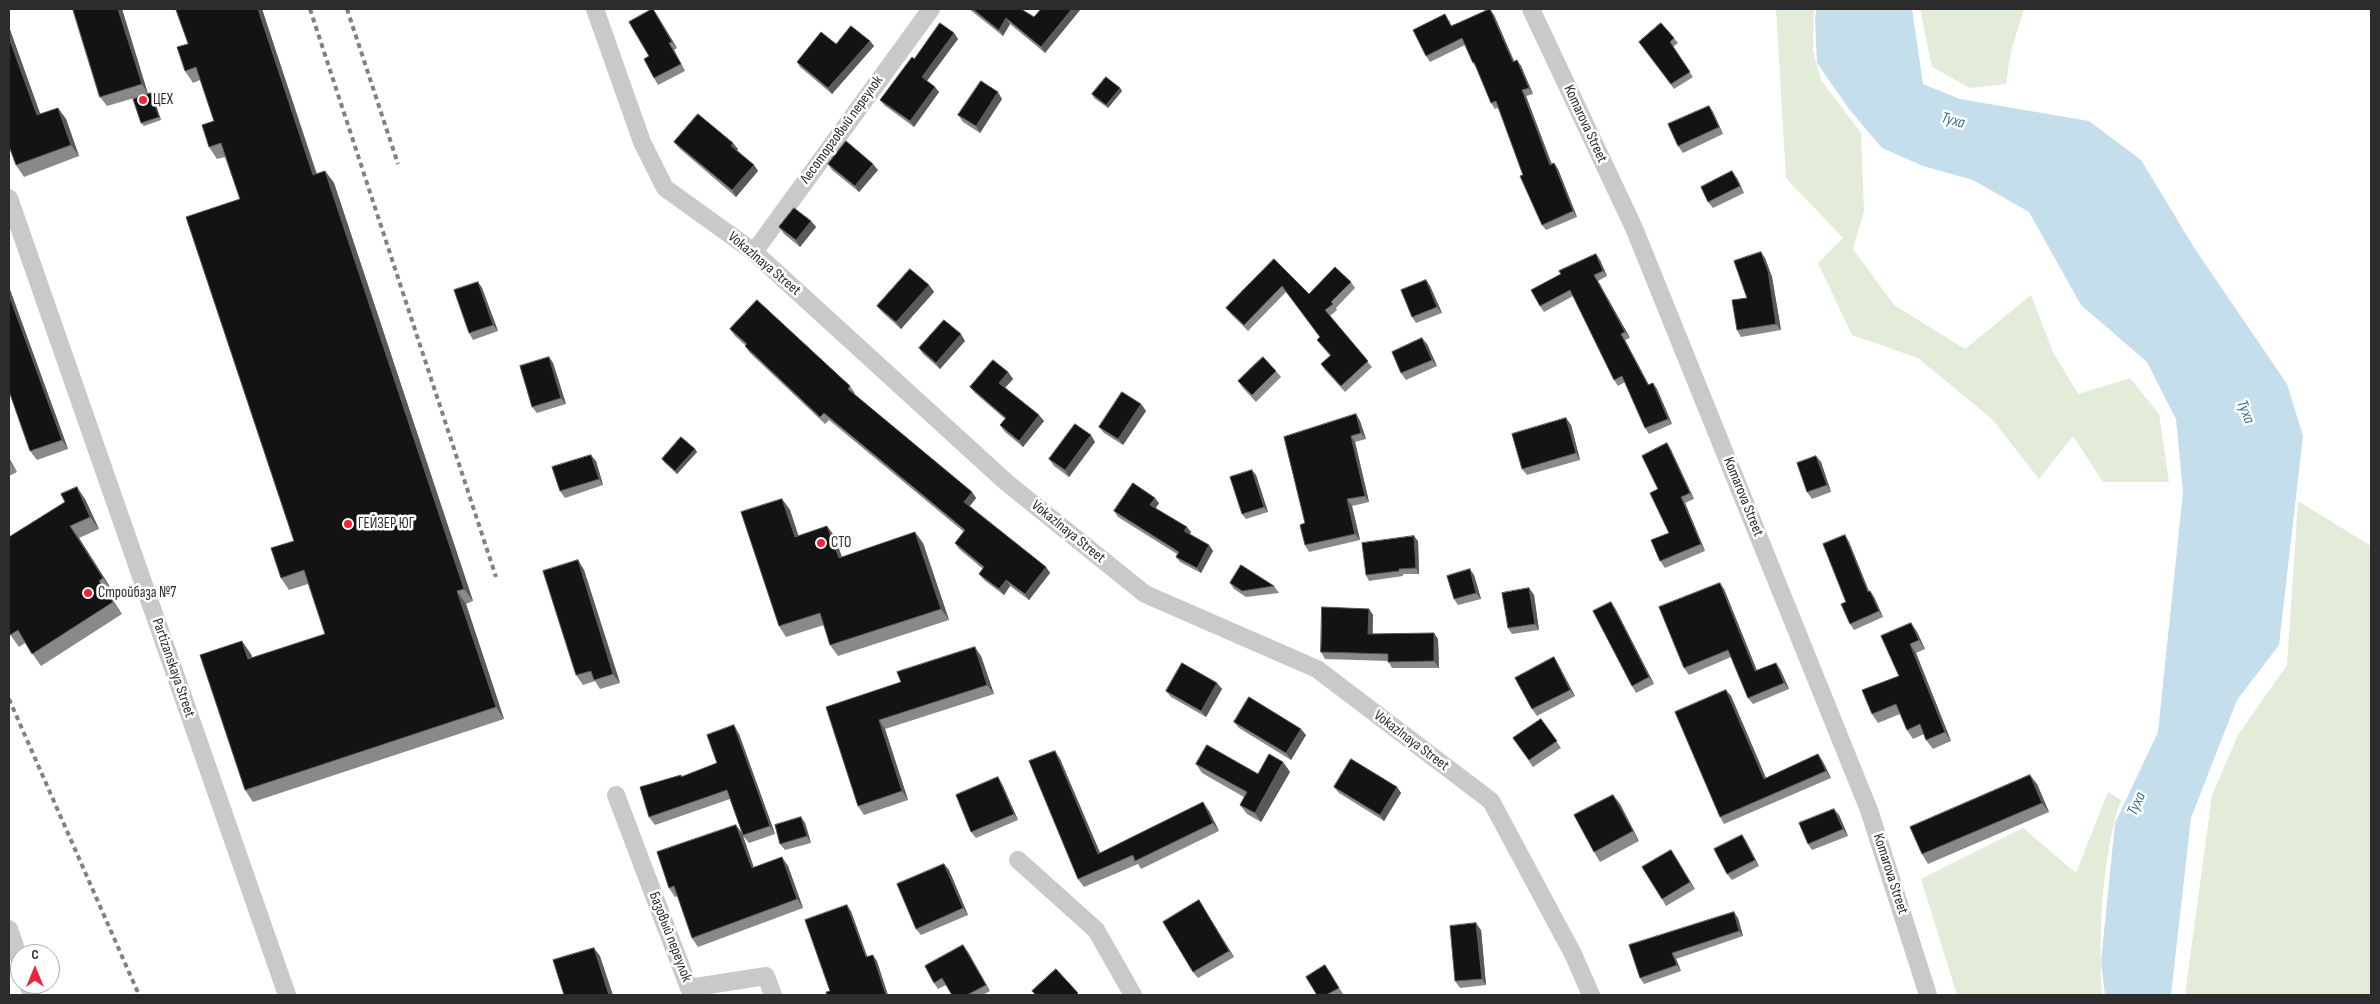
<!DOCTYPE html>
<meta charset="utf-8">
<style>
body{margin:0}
#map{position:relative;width:2380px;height:1004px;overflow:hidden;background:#fff;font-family:"Sofia Sans Condensed",sans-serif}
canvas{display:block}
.frame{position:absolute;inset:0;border:10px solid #2c2c2c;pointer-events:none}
.north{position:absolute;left:10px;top:944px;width:50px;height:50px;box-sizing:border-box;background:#fff;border:1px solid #ababab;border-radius:50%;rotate:0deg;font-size:14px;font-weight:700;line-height:20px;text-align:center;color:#2c2c2c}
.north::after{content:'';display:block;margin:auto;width:18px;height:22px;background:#ec253b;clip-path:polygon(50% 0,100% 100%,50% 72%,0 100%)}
</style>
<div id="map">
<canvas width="2380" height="1004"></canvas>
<div class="frame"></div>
<div class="north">С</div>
</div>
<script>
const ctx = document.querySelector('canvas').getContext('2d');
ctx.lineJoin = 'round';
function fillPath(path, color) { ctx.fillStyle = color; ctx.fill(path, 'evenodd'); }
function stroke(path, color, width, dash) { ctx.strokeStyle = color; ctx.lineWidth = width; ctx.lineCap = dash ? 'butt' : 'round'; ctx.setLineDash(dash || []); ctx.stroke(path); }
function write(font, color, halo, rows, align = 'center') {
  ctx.font = font + ' "Sofia Sans Condensed",sans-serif'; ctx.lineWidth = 5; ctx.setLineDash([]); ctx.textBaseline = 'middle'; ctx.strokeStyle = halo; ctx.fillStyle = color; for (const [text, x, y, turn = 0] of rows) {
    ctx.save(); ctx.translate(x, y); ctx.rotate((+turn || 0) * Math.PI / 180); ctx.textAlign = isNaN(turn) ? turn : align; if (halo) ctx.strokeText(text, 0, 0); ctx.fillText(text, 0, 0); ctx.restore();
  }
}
fillPath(new Path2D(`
 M 1776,9 L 1814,9 L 1813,51 L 1821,80 L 1861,133 L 1864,211 L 1853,249 L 1894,305 L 1965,349 L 2031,295 L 2053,352 L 2078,394 L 2130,378 L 2159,414 L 2169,482 L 2103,482 L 2073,436 L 2039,479 L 1992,419 L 1918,358 L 1852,335 L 1818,263 L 1843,238 L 1786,178 Z
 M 1920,9 L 2024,9 L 2011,51 L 2006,84 L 1970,88 L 1932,67 Z
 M 2298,501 L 2371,546 L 2371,995 L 2185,995 L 2212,795 L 2238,735 L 2287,665 Z
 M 2108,792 L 2121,800 C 2102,854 2098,938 2102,995 L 1957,995 L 1921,879 L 2023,828 L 2076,873 Z`), '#e3ebd9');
fillPath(new Path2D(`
 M 1816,9 L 1912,9 L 1923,84 L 1960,99 L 2089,121 L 2141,160 L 2195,249 L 2287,384 L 2303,436 L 2279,645 L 2237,700 L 2191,818 L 2171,995 L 2105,995 L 2101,962 L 2115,823 L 2158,732 L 2183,492 L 2176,419 L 2147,362 L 2081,305 L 2029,212 L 1973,180 L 1923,166 L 1882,148 L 1849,109 L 1817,63 L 1815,20 Z`), '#c4deec');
stroke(new Path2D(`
 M 595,9 L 642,142 L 665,188 L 754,252 L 1006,482 L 1145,594 L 1317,669 L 1491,801 L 1573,954 L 1591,995
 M 1531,9 L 1634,228 L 1869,810 L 1928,995
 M 9,198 L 287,995
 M 754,252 L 931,9
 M 616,795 L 689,988 L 766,976 L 773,995
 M 1018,860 L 1096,930 L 1133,995
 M 9,929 L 20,961
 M 28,984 L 32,995`), '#c9c9c9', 18);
stroke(new Path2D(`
 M 310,9 L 496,577
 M 347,9 L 398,164
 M 9,699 L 139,995`), '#818181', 4, [5, 4]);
fillPath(new Path2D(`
 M 73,9 L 122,9 L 148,94 L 107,106 L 100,97 Z
 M 176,9 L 262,9 L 317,174 L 325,171 L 334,183 L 473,601 L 466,604 L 504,719 L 253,802 L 245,790 L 251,654 L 252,658 L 325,634 L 308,584 L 289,590 L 281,578 L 294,541 L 240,199 L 225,157 L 217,159 L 209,147 L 214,121 L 200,80 L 193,83 L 185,71 L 188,44 Z
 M 653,9 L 677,48 L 674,50 L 685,71 L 658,85 L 654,78 L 649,56 Z
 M 969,9 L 1021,9 L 1045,53 L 1010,24 L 1003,36 Z
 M 1494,15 L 1514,61 L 1517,60 L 1521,66 L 1533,94 L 1526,96 L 1552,164 L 1554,163 L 1558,169 L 1577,217 L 1546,230 L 1542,225 L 1523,175 L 1498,108 L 1495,109 L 1491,103 L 1477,68 L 1473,63 L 1465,45 L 1430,62 L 1426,56 L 1449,20 L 1451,25 Z
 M 9,27 L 40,114 L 58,108 L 66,119 L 79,156 L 24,177 L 16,165 L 9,146 Z
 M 954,33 L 958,39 L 927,81 L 939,92 L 914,127 L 884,105 L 880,100 L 914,59 Z
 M 1674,38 L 1678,43 L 1673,47 L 1693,77 L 1674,89 L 1639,42 Z
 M 870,41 L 874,46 L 832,94 L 800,67 L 797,62 L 836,44 Z
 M 1120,88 L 1122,91 L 1108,108 L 1094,98 L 1092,94 Z
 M 153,96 L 161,120 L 144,126 L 141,123 Z
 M 1002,99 L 980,133 L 963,122 L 958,115 Z
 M 1709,106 L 1713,112 L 1723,134 L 1683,153 L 1678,146 Z
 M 674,142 L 738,149 L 737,150 L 754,165 L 758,171 L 736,197 L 679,148 Z
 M 828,164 L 878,170 L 859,192 L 832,170 Z
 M 1737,178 L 1744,193 L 1713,208 L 1708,202 Z
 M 811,221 L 816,227 L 800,247 L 784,234 L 779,227 Z
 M 1765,258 L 1772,277 L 1781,330 L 1741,337 L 1737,330 L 1747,298 Z
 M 1274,259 L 1309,294 L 1351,282 L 1355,288 L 1336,308 L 1337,310 L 1330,316 L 1372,367 L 1345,392 L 1325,370 L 1321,364 L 1330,356 L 1317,340 L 1320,337 L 1286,292 L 1248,331 L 1230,313 L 1226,308 Z
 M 1600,260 L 1607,276 L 1598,281 L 1630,338 L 1625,340 L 1649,385 L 1657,389 L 1672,424 L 1649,434 L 1645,428 L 1625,382 L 1618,386 L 1614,380 L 1573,296 L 1544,312 L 1540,306 Z
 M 1426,280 L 1430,286 L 1442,313 L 1416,323 L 1412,317 Z
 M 478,282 L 482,288 L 498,331 L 473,340 L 469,333 Z
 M 929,285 L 934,292 L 901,329 L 882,312 L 877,306 Z
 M 9,287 L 68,449 L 37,460 L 30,451 Z
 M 730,329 L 850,386 L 855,393 L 854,394 L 972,492 L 976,498 L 970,506 L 1046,567 L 1050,573 L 1029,600 L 1010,586 L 1004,595 L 984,580 L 979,574 L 983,569 L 959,549 L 955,543 L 964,532 L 829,420 L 825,424 L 749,352 L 745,346 L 745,345 L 735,336 Z
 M 965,341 L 940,369 L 923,354 L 919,348 Z
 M 1427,344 L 1437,366 L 1406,380 L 1401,373 Z
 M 549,357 L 553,363 L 566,404 L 537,413 L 532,407 Z
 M 1276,371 L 1281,377 L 1256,402 L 1243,388 L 1238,381 Z
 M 1008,372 L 1013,379 L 1005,388 L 1044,421 L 1023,447 L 1005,432 L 1000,425 L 1005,419 L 975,393 L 970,387 Z
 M 1141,404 L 1146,411 L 1123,445 L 1104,433 L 1099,427 Z
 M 1356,414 L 1360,421 L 1366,439 L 1355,442 L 1369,502 L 1352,506 L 1360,540 L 1309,552 L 1305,545 L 1305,523 Z
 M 1566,418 L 1571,425 L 1580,460 L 1527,475 L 1522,469 Z
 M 1095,442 L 1069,477 L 1054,466 L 1049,459 Z
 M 1667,443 L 1671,450 L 1694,499 L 1685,503 L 1705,551 L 1665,568 L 1660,561 L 1669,533 L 1658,489 Z
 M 695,449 L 697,452 L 677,474 L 664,462 L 662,459 Z
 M 1816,456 L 1821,462 L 1831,492 L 1812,499 L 1807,492 Z
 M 9,458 L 17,472 L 9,476 Z
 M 596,461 L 603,485 L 565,498 L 560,491 Z
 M 1256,475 L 1268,512 L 1246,519 L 1242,514 Z
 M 85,499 L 99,529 L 79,538 L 112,590 L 108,593 L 122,614 L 41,666 L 25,643 L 19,647 L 9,633 Z
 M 782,499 L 790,510 L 798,536 L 827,526 L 835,537 L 842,557 L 923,543 L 949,620 L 838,656 L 830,645 L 824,625 L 786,637 L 779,626 Z
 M 1159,503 L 1156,508 L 1191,532 L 1190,534 L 1209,545 L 1213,551 L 1201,573 L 1180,562 L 1176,557 L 1177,554 L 1118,517 L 1114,511 Z
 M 1845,535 L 1849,542 L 1869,591 L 1870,591 L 1874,597 L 1883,617 L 1854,630 L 1850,624 L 1846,602 Z
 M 1418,541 L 1419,574 L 1403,574 L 1403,576 L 1369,581 L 1366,575 Z
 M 578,560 L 584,570 L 620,683 L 600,689 L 595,681 L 583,685 L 576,675 Z
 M 1474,575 L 1481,599 L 1458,605 L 1454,599 Z
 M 1230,583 L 1274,586 L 1279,593 L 1246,597 L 1234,589 Z
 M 1529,588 L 1534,595 L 1539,630 L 1512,634 L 1508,628 Z
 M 1724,589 L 1757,671 L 1780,669 L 1789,689 L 1753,704 L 1748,698 L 1731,657 L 1689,675 L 1684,668 Z
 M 1615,608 L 1654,684 L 1636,693 L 1632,686 Z
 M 1369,609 L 1373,615 L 1373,634 L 1438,639 L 1439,668 L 1392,668 L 1388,661 L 1325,659 L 1321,652 Z
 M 1911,623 L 1917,632 L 1925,649 L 1916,653 L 1951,741 L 1933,749 L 1926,740 L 1924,734 L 1913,739 L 1907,730 L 1900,714 L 1878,723 L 1872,714 L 1899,676 Z
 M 981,656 L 994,694 L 885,729 L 908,800 L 864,815 L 858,806 L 826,707 Z
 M 1554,657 L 1558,664 L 1575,696 L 1537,716 L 1532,709 Z
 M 1217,683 L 1222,689 L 1206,717 L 1171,697 L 1166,691 Z
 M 1726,690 L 1731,696 L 1766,778 L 1822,760 L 1831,778 L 1724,824 L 1720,817 Z
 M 1541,719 L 1561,748 L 1533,767 L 1513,738 Z
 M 1234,722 L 1306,735 L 1291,760 L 1239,728 Z
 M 739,734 L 775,834 L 749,843 L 743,836 L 754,868 L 788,866 L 803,908 L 698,947 L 692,938 L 678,896 L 675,897 L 669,888 L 742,833 L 730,799 L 655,825 L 649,817 L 681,775 L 682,777 L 717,763 Z
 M 1055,751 L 1060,759 L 1100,853 L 1209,811 L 1219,831 L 1141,869 L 1138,864 L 1084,887 L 1078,879 Z
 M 1283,762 L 1290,772 L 1261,822 L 1247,814 L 1240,805 L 1244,797 L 1202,773 L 1196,764 L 1258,774 Z
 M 1002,784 L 1018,820 L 976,838 L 971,832 Z
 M 2037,784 L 2049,812 L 1928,864 L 1922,854 Z
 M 1334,787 L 1397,787 L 1401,793 L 1384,821 L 1339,793 Z
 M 1613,795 L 1620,804 L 1639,841 L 1600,862 L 1594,852 Z
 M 1839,815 L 1848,836 L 1812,850 L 1808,844 Z
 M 801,817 L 805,823 L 811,843 L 785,850 L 780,844 Z
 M 1742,835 L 1746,841 L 1759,866 L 1732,880 L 1727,874 Z
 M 1671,850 L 1695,889 L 1666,906 L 1662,899 Z
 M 944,864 L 949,870 L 968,915 L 921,935 L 916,929 Z
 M 1199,900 L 1234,957 L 1198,978 L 1193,972 Z
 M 1738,918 L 1743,936 L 1676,959 L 1681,971 L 1644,984 L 1640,978 L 1629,945 Z
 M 1481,930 L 1486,985 L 1460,988 L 1455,981 Z
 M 968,952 L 990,991 L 983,995 L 952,995 L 946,985 L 938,989 L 934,983 Z
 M 1329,971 L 1343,994 L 1341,995 L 1317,995 Z`), '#898989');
fillPath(new Path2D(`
 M 118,9 L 122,9 L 148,94 L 142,84 Z
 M 258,9 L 262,9 L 321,188 L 313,175 Z
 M 653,9 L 657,15 L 677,48 L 672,42 Z
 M 1072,9 L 1081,9 L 1045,53 L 1041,47 Z
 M 1490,9 L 1494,15 L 1517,68 L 1513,62 Z
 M 1006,18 L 1010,24 L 1003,36 L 999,30 Z
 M 9,27 L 45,127 L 37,115 L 9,38 Z
 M 954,33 L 958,39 L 926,82 L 922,77 Z
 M 870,41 L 874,46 L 832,94 L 828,88 Z
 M 669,43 L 674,50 L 685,71 Z
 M 1517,60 L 1521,66 L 1533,94 L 1529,88 Z
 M 935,87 L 939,92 L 914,127 L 910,121 Z
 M 1120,88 L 1122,91 L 1108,108 L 1106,105 Z
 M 1522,90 L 1526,96 L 1554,171 L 1550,165 Z
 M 998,92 L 1002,99 L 980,133 L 976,126 Z
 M 151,93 L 153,96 L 161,120 L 159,117 Z
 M 1709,106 L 1713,112 L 1723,134 L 1719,127 Z
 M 58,108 L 66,119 L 79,156 L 71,145 Z
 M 733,143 L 738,149 L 736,152 L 731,146 Z
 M 1554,163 L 1558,169 L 1577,217 L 1573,211 Z
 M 873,164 L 878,170 L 859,192 L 855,186 Z
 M 754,165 L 758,171 L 736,197 L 732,190 Z
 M 325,171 L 334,183 L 473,601 L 464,589 Z
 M 1732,171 L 1737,178 L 1744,193 L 1740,186 Z
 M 811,221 L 816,227 L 800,247 L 796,240 Z
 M 1761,252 L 1765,258 L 1772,277 L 1781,330 L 1776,324 Z
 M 1596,254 L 1600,260 L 1607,276 L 1603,271 Z
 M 1594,275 L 1598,281 L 1630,338 L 1625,332 Z
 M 1426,280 L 1430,286 L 1442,313 L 1437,307 Z
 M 478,282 L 482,288 L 498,331 L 493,325 Z
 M 929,285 L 934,292 L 901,329 L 896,322 Z
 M 9,287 L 68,449 L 62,440 L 9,295 Z
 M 961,334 L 965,341 L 940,369 L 936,363 Z
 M 1621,334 L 1625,340 L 1652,391 L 1648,385 Z
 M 1422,338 L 1427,344 L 1437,366 L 1432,360 Z
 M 549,357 L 553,363 L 566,404 L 561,398 Z
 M 1008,372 L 1013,379 L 1003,390 L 999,383 Z
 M 1653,383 L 1657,389 L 1672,424 L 1668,419 Z
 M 1141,404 L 1146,411 L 1123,445 L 1118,439 Z
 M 1356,414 L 1360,421 L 1366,439 L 1361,433 Z
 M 1039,415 L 1044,421 L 1023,447 L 1019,441 Z
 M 1566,418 L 1571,425 L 1580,460 L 1576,453 Z
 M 1091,435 L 1095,442 L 1069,477 L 1065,470 Z
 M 1351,436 L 1355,442 L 1369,502 L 1365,496 Z
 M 1667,443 L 1671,450 L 1694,499 L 1690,493 Z
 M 695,449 L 697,452 L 677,474 L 675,471 Z
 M 591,455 L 596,461 L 603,485 L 599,479 Z
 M 1816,456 L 1821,462 L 1831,492 L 1827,485 Z
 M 9,458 L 17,472 L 9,460 Z
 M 1252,470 L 1256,475 L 1268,512 L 1264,507 Z
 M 77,487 L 85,499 L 99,529 L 90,517 Z
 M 972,492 L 976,498 L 968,508 L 964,502 Z
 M 1681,497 L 1685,503 L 1705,551 L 1701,544 Z
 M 1155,498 L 1159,503 L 1154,510 L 1150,505 Z
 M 782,499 L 790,510 L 803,549 L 795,537 Z
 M 1347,499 L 1352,506 L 1360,540 L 1355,534 Z
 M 70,526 L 79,538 L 112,590 L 103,578 Z
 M 827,526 L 835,537 L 846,570 L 839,558 Z
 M 1187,527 L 1191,532 L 1188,537 L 1184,531 Z
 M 915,532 L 923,543 L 949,620 L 941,609 Z
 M 1845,535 L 1849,542 L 1872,599 L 1868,592 Z
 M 1414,536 L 1418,541 L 1419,574 L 1416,568 Z
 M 1209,545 L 1213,551 L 1201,573 L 1197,568 Z
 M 578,560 L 584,570 L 620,683 L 613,674 Z
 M 1046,567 L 1050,573 L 1029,600 L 1025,594 Z
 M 1470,569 L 1474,575 L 1481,599 L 1476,593 Z
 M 1006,580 L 1010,586 L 1004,595 L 999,589 Z
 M 99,581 L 108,593 L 122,614 L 113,602 Z
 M 1720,583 L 1724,589 L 1760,678 L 1755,671 Z
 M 1529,588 L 1534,595 L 1539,630 L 1535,624 Z
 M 457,591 L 466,604 L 504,719 L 496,707 Z
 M 1870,591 L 1874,597 L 1883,617 L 1879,611 Z
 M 1611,602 L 1615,608 L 1654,684 L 1649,677 Z
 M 1369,609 L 1373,615 L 1372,641 L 1368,634 Z
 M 1911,623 L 1917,632 L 1925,649 L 1919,640 Z
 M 1434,633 L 1438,639 L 1439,668 L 1434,661 Z
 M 242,641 L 251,654 L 257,672 L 248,659 Z
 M 1910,644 L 1916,653 L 1951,741 L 1945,732 Z
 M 975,647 L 981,656 L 994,694 L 987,685 Z
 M 1554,657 L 1558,664 L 1575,696 L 1570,690 Z
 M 1776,663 L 1780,669 L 1789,689 L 1784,683 Z
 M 1217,683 L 1222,689 L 1206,717 L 1201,711 Z
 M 1726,690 L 1731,696 L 1769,785 L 1764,779 Z
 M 879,720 L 885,729 L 908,800 L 902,791 Z
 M 734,725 L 739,734 L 775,834 L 770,826 Z
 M 1301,729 L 1306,735 L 1291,760 L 1286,753 Z
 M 1055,751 L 1060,759 L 1104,862 L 1098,854 Z
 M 1818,754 L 1822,760 L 1831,778 L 1826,771 Z
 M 1283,762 L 1290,772 L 1261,822 L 1255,813 Z
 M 2030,775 L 2037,784 L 2049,812 L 2042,803 Z
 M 998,777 L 1002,784 L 1018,820 L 1014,814 Z
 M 1397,787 L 1401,793 L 1384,821 L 1380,815 Z
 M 1613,795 L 1620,804 L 1639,841 L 1633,831 Z
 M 1203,802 L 1209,811 L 1219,831 L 1213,823 Z
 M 1834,809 L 1839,815 L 1848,836 L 1843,829 Z
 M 801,817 L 805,823 L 811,843 L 807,836 Z
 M 736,825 L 742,833 L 757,877 L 752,868 Z
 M 1742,835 L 1746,841 L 1759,866 L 1755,860 Z
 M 1671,850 L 1675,856 L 1695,889 L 1690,882 Z
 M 782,857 L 788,866 L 803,908 L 797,899 Z
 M 944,864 L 949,870 L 968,915 L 963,908 Z
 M 1199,900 L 1203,907 L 1234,957 L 1229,951 Z
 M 847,905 L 851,911 L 870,964 L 866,957 Z
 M 1734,912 L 1738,918 L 1743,936 L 1739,931 Z
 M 1476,923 L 1481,930 L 1486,985 L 1482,979 Z
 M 963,945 L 968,952 L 990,991 L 986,985 Z
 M 594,948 L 600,956 L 613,995 L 609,995 Z
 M 1672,953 L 1676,959 L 1681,971 L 1677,965 Z
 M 873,955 L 877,961 L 888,995 L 886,995 Z`), '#5a5a5a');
const building = new Path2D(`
 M 73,9 L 118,9 L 142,84 L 100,97 Z
 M 176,9 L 258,9 L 313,175 L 325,171 L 464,589 L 457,591 L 496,707 L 245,790 L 200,655 L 242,641 L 248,659 L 325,634 L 304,570 L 281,578 L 271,548 L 294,541 L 186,217 L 240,199 L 221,143 L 209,147 L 202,125 L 214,121 L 196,67 L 185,71 L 177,47 L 188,44 Z
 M 652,9 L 653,9 L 672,42 L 669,43 L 681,64 L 654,78 L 644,59 L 649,56 L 629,22 Z
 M 973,9 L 1021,9 L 1034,17 L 1041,9 L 1072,9 L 1041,47 L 1006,18 L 999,30 Z
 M 1490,9 L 1513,62 L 1517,60 L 1529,88 L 1522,90 L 1550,165 L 1554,163 L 1573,211 L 1542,225 L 1520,176 L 1523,175 L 1496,101 L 1491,103 L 1474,62 L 1473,63 L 1462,38 L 1426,56 L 1413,30 L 1445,14 L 1451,26 Z
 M 940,23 L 954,33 L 922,77 L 935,87 L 910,121 L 880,100 L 912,57 L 914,59 Z
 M 1661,23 L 1674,38 L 1670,42 L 1690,72 L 1671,84 L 1639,42 Z
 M 851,26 L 870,41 L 828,88 L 797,62 L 821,32 L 836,44 Z
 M 9,38 L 37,115 L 58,108 L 71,145 L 16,165 L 9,146 Z
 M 1106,77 L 1120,88 L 1106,105 L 1092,94 Z
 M 981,81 L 998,92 L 976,126 L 958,115 Z
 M 151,93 L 159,117 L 141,123 L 133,99 Z
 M 1709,106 L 1719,127 L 1678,146 L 1668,124 Z
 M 698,114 L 733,143 L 731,146 L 754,165 L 732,190 L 674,142 Z
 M 846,141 L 873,164 L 855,186 L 828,164 Z
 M 1732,171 L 1740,186 L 1708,202 L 1701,187 Z
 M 794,208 L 811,221 L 796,240 L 779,227 Z
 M 1761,252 L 1768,271 L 1776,324 L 1737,330 L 1732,300 L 1747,298 L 1734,261 Z
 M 1596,254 L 1603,271 L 1594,275 L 1625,332 L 1621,334 L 1648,385 L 1653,383 L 1668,419 L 1645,428 L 1622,376 L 1614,380 L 1570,290 L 1540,306 L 1531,290 L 1561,274 L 1559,271 Z
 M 1274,259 L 1309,294 L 1335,267 L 1351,282 L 1331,302 L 1333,304 L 1325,310 L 1368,361 L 1341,386 L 1321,364 L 1331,355 L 1317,340 L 1320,337 L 1282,286 L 1244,325 L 1226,308 Z
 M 910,269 L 929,285 L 896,322 L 877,306 Z
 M 1426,280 L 1437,307 L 1412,317 L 1401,290 Z
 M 478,282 L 493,325 L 469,333 L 454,290 Z
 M 9,295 L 62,440 L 30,451 L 9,391 Z
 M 757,300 L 850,386 L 848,389 L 972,492 L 964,502 L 1046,567 L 1025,594 L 1006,580 L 999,589 L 979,574 L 984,567 L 955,543 L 965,530 L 824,413 L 820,417 L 745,346 L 747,344 L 730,329 Z
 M 944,320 L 961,334 L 936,363 L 919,348 Z
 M 1422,338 L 1432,360 L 1401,373 L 1392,352 Z
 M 549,357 L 561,398 L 532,407 L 520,366 Z
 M 1263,357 L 1276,371 L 1252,395 L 1238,381 Z
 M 993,360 L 1008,372 L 999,383 L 1039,415 L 1019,441 L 1000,425 L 1006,418 L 970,387 Z
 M 1122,392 L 1141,404 L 1118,439 L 1099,427 Z
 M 1356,414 L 1361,433 L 1351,436 L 1365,496 L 1347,499 L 1355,534 L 1305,545 L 1300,525 L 1305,523 L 1284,437 Z
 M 1566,418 L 1576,453 L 1522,469 L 1512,434 Z
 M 1075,424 L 1091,435 L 1065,470 L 1049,459 Z
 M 681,437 L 695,449 L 675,471 L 662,459 Z
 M 1667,443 L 1690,493 L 1681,497 L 1701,544 L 1660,561 L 1651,540 L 1669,533 L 1650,493 L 1658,489 L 1642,456 Z
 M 591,455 L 599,479 L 560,491 L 552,467 Z
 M 1816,456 L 1827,485 L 1807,492 L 1797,463 Z
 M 1252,470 L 1264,507 L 1242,514 L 1230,477 Z
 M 1133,483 L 1155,498 L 1150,505 L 1187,527 L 1184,531 L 1209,545 L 1197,568 L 1176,557 L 1179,552 L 1114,511 Z
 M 77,487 L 90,517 L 70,526 L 103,578 L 99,581 L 113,602 L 32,654 L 18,630 L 10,635 L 9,633 L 9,537 L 65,502 L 61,494 Z
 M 782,499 L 795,537 L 827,526 L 839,558 L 915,532 L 941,609 L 830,645 L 820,613 L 779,626 L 741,512 Z
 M 1845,535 L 1868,592 L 1870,591 L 1879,611 L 1850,624 L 1841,604 L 1846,602 L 1823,544 Z
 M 1414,536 L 1416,568 L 1399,569 L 1399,571 L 1366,575 L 1362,543 Z
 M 578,560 L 613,674 L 594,680 L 591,671 L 576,675 L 543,571 Z
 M 1241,565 L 1274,586 L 1242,591 L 1230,583 Z
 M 1470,569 L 1476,593 L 1454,599 L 1447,576 Z
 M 1720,583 L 1755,671 L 1776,663 L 1784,683 L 1748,698 L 1728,650 L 1684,668 L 1659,607 Z
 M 1529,588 L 1535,624 L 1508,628 L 1502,593 Z
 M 1611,602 L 1649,677 L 1632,686 L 1593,611 Z
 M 1322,607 L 1369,609 L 1368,634 L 1434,633 L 1434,661 L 1388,662 L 1388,654 L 1321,652 Z
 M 1911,623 L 1919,640 L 1910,644 L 1945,732 L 1926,740 L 1920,724 L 1907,730 L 1896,704 L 1872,714 L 1862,690 L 1899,676 L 1881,636 Z
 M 975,647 L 987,685 L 879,720 L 902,791 L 858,806 L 826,707 L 901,682 L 897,672 Z
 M 1554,657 L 1570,690 L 1532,709 L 1515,678 Z
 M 1182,663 L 1217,683 L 1201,711 L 1166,691 Z
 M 1726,690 L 1764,779 L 1818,754 L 1826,771 L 1720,817 L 1675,712 Z
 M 1249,697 L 1301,729 L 1286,753 L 1234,722 Z
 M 1541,719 L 1557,741 L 1529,760 L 1513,738 Z
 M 734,725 L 770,826 L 743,835 L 727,790 L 649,817 L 640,787 L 681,775 L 681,777 L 717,763 L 707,735 Z
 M 1207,745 L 1258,774 L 1269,754 L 1283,762 L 1255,813 L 1240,805 L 1247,792 L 1196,764 Z
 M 1055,751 L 1098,854 L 1203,802 L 1213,823 L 1135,861 L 1133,855 L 1078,879 L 1029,761 Z
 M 1351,759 L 1397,787 L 1380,815 L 1334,787 Z
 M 2030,775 L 2042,803 L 1922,854 L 1910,827 Z
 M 998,777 L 1014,814 L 971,832 L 956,795 Z
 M 1613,795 L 1633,831 L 1594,852 L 1574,815 Z
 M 1834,809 L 1843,829 L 1808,844 L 1799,823 Z
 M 801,817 L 807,836 L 780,844 L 775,825 Z
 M 736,825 L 752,868 L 782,857 L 797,899 L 692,938 L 674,886 L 669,888 L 657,852 Z
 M 1742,835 L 1755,860 L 1727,874 L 1714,849 Z
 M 1671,850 L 1690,882 L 1662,899 L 1642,867 Z
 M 944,864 L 963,908 L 916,929 L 897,884 Z
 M 1199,900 L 1229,951 L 1193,972 L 1163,922 Z
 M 847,905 L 866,957 L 873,955 L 886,995 L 827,995 L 826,992 L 830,991 L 805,920 Z
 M 1734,912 L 1739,931 L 1672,953 L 1677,965 L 1640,978 L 1629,945 Z
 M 1476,923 L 1482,979 L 1455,981 L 1450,926 Z
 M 963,945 L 986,985 L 967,995 L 952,995 L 942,978 L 934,983 L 925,966 Z
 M 594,948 L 609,995 L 564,995 L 553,960 Z
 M 1325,965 L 1339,988 L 1326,995 L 1317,995 L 1306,977 Z
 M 1056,969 L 1078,993 L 1076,995 L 1036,995 L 1032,991 Z`);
fillPath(building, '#131313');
stroke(building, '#5a5a5a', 1);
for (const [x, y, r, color] of [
 [143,100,5,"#ec253b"],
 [348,524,5,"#ec253b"],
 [821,543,5,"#ec253b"],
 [88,593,5,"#ec253b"]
]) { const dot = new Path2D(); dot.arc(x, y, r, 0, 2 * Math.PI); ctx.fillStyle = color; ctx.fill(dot); stroke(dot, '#fff', 2); }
write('15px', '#2c2c2c', '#fff', [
 ["ЦЕХ",153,100],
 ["ГЕЙЗЕР ЮГ",358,524],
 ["СТО",831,543],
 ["Стройбаза №7",98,593]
], 'left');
write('15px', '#2c2c2c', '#fff', [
 ["Komarova Street",1585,124,65],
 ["Лесоторговый переулок",842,130,-54],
 ["Vokazlnaya Street",764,264,40],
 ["Komarova Street",1743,497,68],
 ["Vokazlnaya Street",1068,532,39],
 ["Partizanskaya Street",173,668,71],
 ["Vokazlnaya Street",1411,741,37],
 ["Komarova Street",1890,874,72],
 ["Базовый переулок",670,937,69]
]);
write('italic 16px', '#387291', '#fff', [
 ["Туха",1953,121,15],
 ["Туха",2245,412,68],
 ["Туха",2137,804,-66]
]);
</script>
